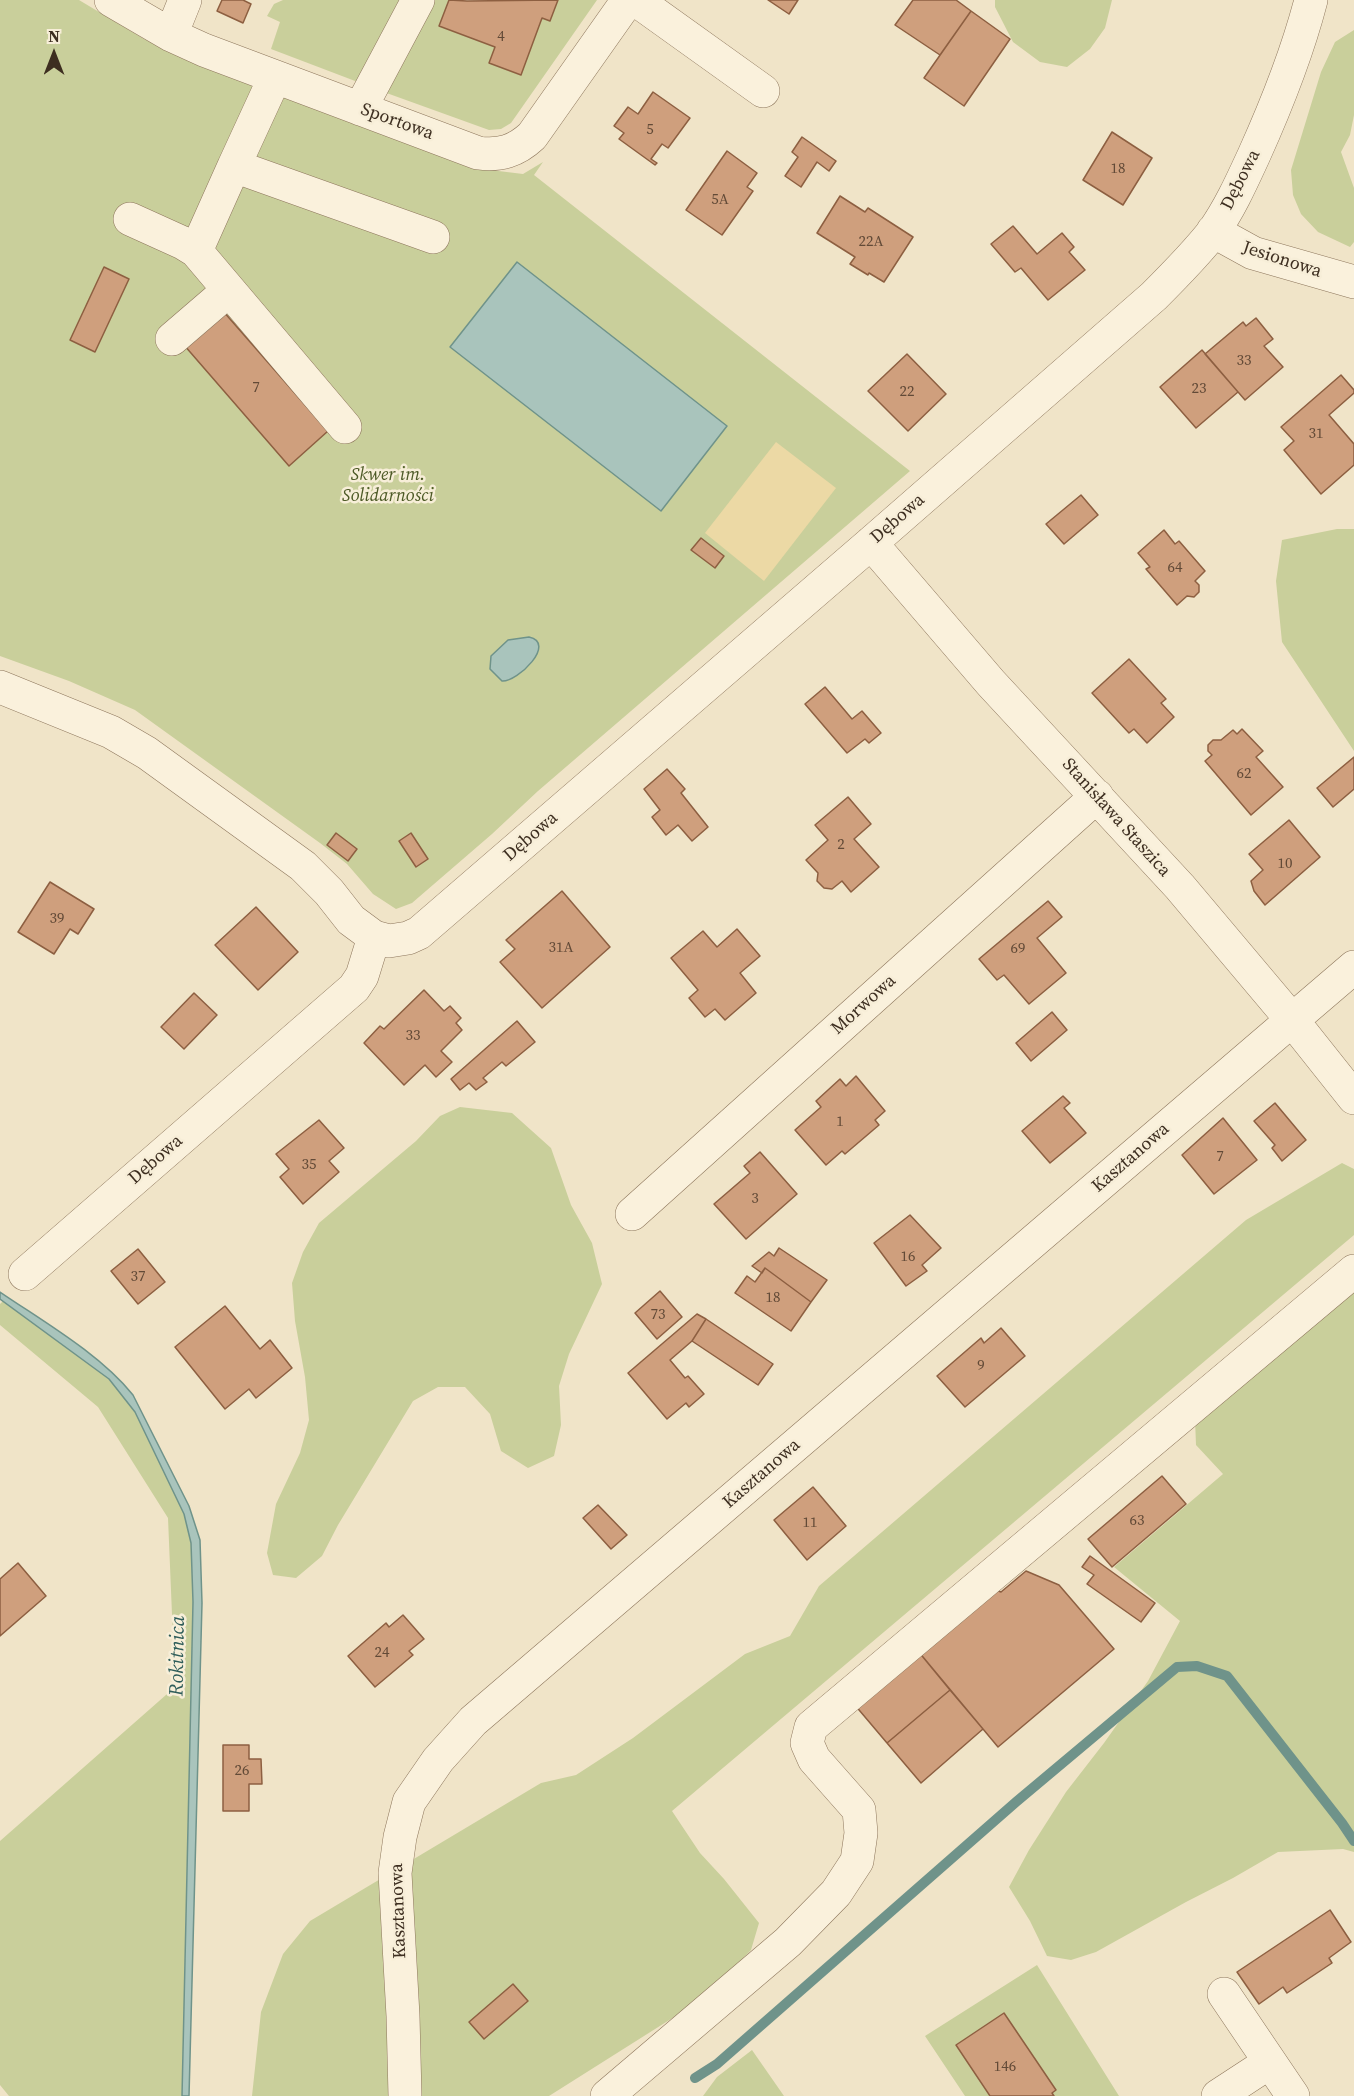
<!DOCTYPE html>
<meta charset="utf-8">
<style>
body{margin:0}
#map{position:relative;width:1354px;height:2096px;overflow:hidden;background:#f0e4c8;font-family:"Source Serif 4",serif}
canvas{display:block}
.north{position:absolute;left:24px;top:24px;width:60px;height:60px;-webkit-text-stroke:4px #f7eed8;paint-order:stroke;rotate:0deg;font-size:16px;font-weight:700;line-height:24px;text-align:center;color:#3d2e20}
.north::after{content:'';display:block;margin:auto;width:21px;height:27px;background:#3d2e20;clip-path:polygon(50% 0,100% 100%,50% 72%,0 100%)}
</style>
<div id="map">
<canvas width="1354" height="2096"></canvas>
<div class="north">N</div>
</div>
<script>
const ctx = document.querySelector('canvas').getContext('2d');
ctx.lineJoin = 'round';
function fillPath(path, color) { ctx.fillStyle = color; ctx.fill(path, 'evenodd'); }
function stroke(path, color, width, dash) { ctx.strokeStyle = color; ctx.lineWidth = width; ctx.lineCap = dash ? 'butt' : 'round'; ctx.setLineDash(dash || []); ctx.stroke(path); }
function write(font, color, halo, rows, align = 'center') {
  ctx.font = font + ' "Source Serif 4",serif'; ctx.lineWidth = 5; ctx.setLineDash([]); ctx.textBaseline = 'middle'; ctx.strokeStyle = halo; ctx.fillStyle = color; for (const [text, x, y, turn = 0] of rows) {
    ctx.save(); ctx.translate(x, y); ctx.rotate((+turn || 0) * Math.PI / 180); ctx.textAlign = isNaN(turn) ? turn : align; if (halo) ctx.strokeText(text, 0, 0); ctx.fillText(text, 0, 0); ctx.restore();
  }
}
fillPath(new Path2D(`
 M 0,0 L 79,0 L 144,39 L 198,65 L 474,168 L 523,174 L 543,162 L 534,175 L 910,471 L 538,791 L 492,834 L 412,903 L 396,909 L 373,894 L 347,864 L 320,843 L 135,710 L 69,681 L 0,656 Z
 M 283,0 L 408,0 L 363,84 L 271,49 L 280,22 L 267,16 L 274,4 Z
 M 429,0 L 449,0 L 439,26 L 495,47 L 489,63 L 520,75 L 542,18 L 550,20 L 558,0 L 597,0 L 511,123 L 501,129 L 489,130 L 381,91 Z
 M 995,0 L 1112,0 L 1105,28 L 1090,49 L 1067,67 L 1040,62 L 1013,42 L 995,7 Z
 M 1354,30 L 1354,115 L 1350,135 L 1341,152 L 1354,188 L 1354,242 L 1350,247 L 1318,232 L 1301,214 L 1293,195 L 1291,170 L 1321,72 L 1335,42 Z
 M 1337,529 L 1354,529 L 1354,751 L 1282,642 L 1276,581 L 1282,540 Z
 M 460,1107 L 512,1113 L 551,1148 L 571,1205 L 592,1243 L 602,1284 L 569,1354 L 559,1386 L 561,1425 L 554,1456 L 528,1468 L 501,1451 L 490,1414 L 465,1387 L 438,1387 L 413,1401 L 338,1525 L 322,1556 L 296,1578 L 273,1575 L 267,1553 L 276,1504 L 300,1453 L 309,1420 L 305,1377 L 295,1321 L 292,1283 L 303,1252 L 319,1223 L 416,1141 L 440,1116 Z
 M 1342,1163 L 1354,1169 L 1354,1235 L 672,1811 L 700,1853 L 724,1879 L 759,1923 L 751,1950 L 727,1975 L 682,2012 L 549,2096 L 252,2096 L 261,2012 L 283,1954 L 310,1921 L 541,1783 L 576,1775 L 633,1738 L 745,1654 L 790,1636 L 819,1586 L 1246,1220 Z
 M 1354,1285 L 1354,1852 L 1343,1849 L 1278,1852 L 1233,1878 L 1186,1902 L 1096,1952 L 1071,1960 L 1047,1956 L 1030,1921 L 1009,1887 L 1029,1850 L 1066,1792 L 1104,1743 L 1148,1681 L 1180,1621 L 1114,1567 L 1223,1474 L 1196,1445 L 1195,1419 Z
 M 3,1301 L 109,1379 L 135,1412 L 184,1514 L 191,1543 L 193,1602 L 182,2096 L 9,2096 L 0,2085 L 0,1841 L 175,1687 L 168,1518 L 98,1407 L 0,1325 L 0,1304 Z
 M 1037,1965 L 1119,2096 L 965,2096 L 925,2036 Z
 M 752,2050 L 784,2096 L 703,2096 L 717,2077 Z`), '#c9cf9b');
fillPath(new Path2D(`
 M 776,442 L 836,488 L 764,581 L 705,533 Z`), '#ecd9a5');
const water = new Path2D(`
 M 517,262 L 727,426 L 661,511 L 450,347 Z
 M 529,637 C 557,643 518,682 502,681 L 490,669 L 491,656 L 508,640 Z
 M 0,1292 C 44,1322 100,1354 133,1395 L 189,1506 L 200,1540 L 202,1603 L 189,2096 L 182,2096 L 193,1602 L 191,1543 L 184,1514 L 135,1412 L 109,1379 L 0,1299 Z`);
fillPath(water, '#a9c4bc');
stroke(water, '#6f938a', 1.5);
stroke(new Path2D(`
 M 695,2078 L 717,2064 L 1016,1802 L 1177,1667 L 1197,1666 L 1227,1676 L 1342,1823 L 1354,1841`), '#6f938a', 10);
const building = new Path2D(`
 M 222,0 L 243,0 L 251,4 L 243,23 L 217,11 Z
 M 449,0 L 467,1 L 558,0 L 550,21 L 542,18 L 521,75 L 489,63 L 495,47 L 439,26 Z
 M 768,0 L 798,0 L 789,14 Z
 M 913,0 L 956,0 L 971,11 L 940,55 L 895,25 Z
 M 971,11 L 1010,39 L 964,106 L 924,78 Z
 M 653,92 L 690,118 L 668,148 L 662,144 L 651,159 L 657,163 L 655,165 L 619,139 L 624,133 L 614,126 L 628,107 L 638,114 Z
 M 1112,132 L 1152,158 L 1123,205 L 1083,180 Z
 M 802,137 L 836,161 L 829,171 L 817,162 L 801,187 L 785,176 L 798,157 L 792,152 Z
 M 727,151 L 757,173 L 747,187 L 753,191 L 722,235 L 686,210 Z
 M 840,196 L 865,212 L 868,208 L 913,237 L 884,282 L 869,273 L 868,275 L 850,264 L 855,257 L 817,233 Z
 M 1013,226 L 1037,254 L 1062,233 L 1074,247 L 1069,252 L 1085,270 L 1048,300 L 1021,268 L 1015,272 L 991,244 Z
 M 104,267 L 129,279 L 95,352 L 70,340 Z
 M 223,311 L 328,431 L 289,466 L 184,345 Z
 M 1256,318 L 1273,339 L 1264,346 L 1283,367 L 1245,400 L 1205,354 L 1243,322 L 1246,326 Z
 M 1202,350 L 1238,392 L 1196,428 L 1160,387 Z
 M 907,354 L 946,394 L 908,431 L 868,391 Z
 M 1341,375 L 1354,390 L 1354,393 L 1329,415 L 1354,444 L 1354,465 L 1321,494 L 1284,450 L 1294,441 L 1281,427 Z
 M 1081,495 L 1098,515 L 1064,544 L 1046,524 Z
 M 1164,530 L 1175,544 L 1179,541 L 1205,571 L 1195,581 L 1199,585 L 1199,592 L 1194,597 L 1187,596 L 1177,605 L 1146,569 L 1150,567 L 1138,553 Z
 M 701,538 L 724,556 L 715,568 L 691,550 Z
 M 1129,659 L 1166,699 L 1161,703 L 1174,717 L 1147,743 L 1134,729 L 1129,733 L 1092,693 Z
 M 825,687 L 852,719 L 862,711 L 881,733 L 869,743 L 865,739 L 847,753 L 805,704 Z
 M 1242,729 L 1263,751 L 1256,757 L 1283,787 L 1251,815 L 1205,761 L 1212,755 L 1208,751 L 1208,745 L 1213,740 L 1221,740 L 1233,730 L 1237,734 Z
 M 1354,757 L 1354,789 L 1333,807 L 1317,788 Z
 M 667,769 L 685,789 L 681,793 L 708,827 L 692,841 L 678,825 L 666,835 L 652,817 L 660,810 L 644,789 Z
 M 848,797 L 871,824 L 854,839 L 879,867 L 851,892 L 842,881 L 832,889 L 824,888 L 817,881 L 818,873 L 806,860 L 828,840 L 815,825 Z
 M 1289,820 L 1320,857 L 1265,905 L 1254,891 L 1251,881 L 1263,870 L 1249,854 Z
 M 336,833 L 357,849 L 348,861 L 327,845 Z
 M 411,833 L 428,859 L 416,867 L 399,841 Z
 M 50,882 L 94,909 L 78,934 L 70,929 L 54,954 L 18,932 Z
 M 562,891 L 610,947 L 542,1008 L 500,962 L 515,949 L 506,940 Z
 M 1048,901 L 1062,917 L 1037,938 L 1066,973 L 1029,1004 L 1004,975 L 997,980 L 979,959 Z
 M 256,907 L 298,952 L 258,990 L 215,945 Z
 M 737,929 L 760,956 L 740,973 L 756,993 L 725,1020 L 715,1009 L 705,1017 L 689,998 L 698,990 L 671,958 L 703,931 L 717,947 Z
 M 424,990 L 444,1011 L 450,1006 L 461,1018 L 456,1023 L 462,1030 L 441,1051 L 452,1062 L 436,1077 L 425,1065 L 404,1085 L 364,1043 L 380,1026 L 384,1029 Z
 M 194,993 L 217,1015 L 184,1049 L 161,1027 Z
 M 1052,1012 L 1067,1030 L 1031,1061 L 1016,1043 Z
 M 517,1021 L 535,1042 L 506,1066 L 502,1062 L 483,1078 L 487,1082 L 476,1090 L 469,1083 L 460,1090 L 451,1079 Z
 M 856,1076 L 885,1111 L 875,1120 L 879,1125 L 845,1154 L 842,1151 L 826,1165 L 795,1130 L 821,1107 L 816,1101 L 840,1079 L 846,1086 Z
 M 1063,1096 L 1070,1103 L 1064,1108 L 1086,1133 L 1050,1163 L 1022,1131 Z
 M 1275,1103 L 1306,1140 L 1282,1161 L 1272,1148 L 1275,1145 L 1254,1121 Z
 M 1223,1118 L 1257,1160 L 1214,1194 L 1182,1155 Z
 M 319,1120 L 344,1148 L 329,1161 L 339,1172 L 303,1204 L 280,1177 L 289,1169 L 276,1154 Z
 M 760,1152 L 797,1194 L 746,1239 L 714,1204 L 750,1173 L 744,1166 Z
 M 910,1215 L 941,1248 L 922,1265 L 927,1271 L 906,1286 L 874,1243 Z
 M 779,1248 L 827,1280 L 811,1302 L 765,1268 L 762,1273 L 752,1266 L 769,1252 L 774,1256 Z
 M 138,1249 L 165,1282 L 138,1304 L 111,1271 Z
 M 765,1268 L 811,1302 L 791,1331 L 735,1293 L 747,1276 L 755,1282 Z
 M 660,1291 L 682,1317 L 657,1339 L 635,1313 Z
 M 225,1306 L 260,1349 L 270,1340 L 292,1368 L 256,1398 L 249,1389 L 225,1409 L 175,1347 Z
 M 697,1314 L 706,1319 L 692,1341 L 670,1360 L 685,1378 L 688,1376 L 704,1394 L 689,1407 L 686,1403 L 667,1419 L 628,1373 Z
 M 706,1319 L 773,1364 L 758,1385 L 692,1341 Z
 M 1001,1328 L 1025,1356 L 965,1407 L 937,1376 L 981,1338 L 984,1343 Z
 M 1162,1476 L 1186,1504 L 1112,1567 L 1088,1539 Z
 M 813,1487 L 846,1526 L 807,1560 L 774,1520 Z
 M 598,1505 L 627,1535 L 611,1549 L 583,1518 Z
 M 1090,1556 L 1155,1603 L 1141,1622 L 1087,1584 L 1094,1575 L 1082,1567 Z
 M 18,1563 L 46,1596 L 0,1636 L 0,1579 Z
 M 1026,1571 L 1059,1585 L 1114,1649 L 998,1747 L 918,1651 L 996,1590 L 1001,1592 Z
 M 403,1615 L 424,1639 L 409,1651 L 413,1655 L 375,1687 L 348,1656 L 386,1623 L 389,1627 Z
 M 918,1651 L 950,1690 L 887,1743 L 854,1704 Z
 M 950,1690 L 983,1729 L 921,1783 L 887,1743 Z
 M 223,1745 L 249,1745 L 249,1759 L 261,1759 L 262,1784 L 249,1784 L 249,1811 L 223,1811 Z
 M 1330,1910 L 1351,1942 L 1329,1958 L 1332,1963 L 1287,1993 L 1283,1987 L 1259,2004 L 1237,1972 Z
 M 513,1984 L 528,2001 L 484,2039 L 469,2022 Z
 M 1004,2013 L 1056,2090 L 1052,2093 L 1054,2096 L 990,2096 L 956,2045 Z`);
fillPath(building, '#cf9f7d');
stroke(building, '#8d5f41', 1.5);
const minor = new Path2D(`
 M 111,0 L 171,35 L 204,50 L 478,153 C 500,156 516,151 532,136 L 628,0
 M 636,0 L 763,91
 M 171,35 L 185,0
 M 275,77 L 234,166 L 433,237
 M 360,109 L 418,0
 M 234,166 L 196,251 L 345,427
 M 130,219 L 183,243 L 196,251
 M 1213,231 L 1253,253 L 1354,282
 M 172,339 L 229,290
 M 871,543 L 991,683 L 1180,887 L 1292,1020 L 1354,1098
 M 0,687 L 111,732 L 147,753 L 303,866 L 329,892 L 351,920 L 374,937 L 389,941 L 408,938 L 419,933 L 871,543 L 1154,296 C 1175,275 1195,255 1213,232 C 1230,208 1242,181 1254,155 C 1277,104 1297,54 1311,0
 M 632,1214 L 1097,796
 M 25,1274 L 354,988 L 362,976 L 374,937
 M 1224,1994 L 1293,2096
 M 405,2096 L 403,2016 L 395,1873 L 400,1837 L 409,1802 L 438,1760 L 473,1721 L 1354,967
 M 607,2096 L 788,1942 L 836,1893 L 857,1861 L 861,1833 L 859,1810 L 814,1759 L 807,1743 L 811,1727 L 1354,1271
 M 1218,2096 L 1270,2062`);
stroke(minor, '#8d765c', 34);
stroke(minor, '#faf1dc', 33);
write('15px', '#624a37', null, [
 ["4",501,37],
 ["5",650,130],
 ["18",1118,169],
 ["5A",720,200],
 ["22A",871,242],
 ["33",1244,361],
 ["7",256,388],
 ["23",1199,389],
 ["22",907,392],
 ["31",1316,434],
 ["64",1175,568],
 ["62",1244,774],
 ["2",841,845],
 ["10",1285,864],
 ["39",57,919],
 ["31A",561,948],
 ["69",1018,949],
 ["33",413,1036],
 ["1",840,1122],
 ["7",1220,1157],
 ["35",309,1165],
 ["3",755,1199],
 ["16",908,1257],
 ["37",138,1277],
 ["18",773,1298],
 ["73",658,1315],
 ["9",981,1366],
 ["63",1137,1521],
 ["11",810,1523],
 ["24",382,1653],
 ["26",242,1771],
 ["146",1005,2067]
]);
write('18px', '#3d2e20', '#f7eed8', [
 ["Sportowa",397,122,20],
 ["Dębowa",1241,180,-63],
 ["Jesionowa",1282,260,18],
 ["Dębowa",898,519,-41],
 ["Stanisława Staszica",1116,818,48],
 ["Dębowa",531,837,-41],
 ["Morwowa",864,1005,-42],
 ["Kasztanowa",1131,1158,-41],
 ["Dębowa",156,1160,-41],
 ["Kasztanowa",762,1474,-41],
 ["Kasztanowa",399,1911,-92]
]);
write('italic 18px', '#4d5a26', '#f7eed8', [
 ["Skwer im.",388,475],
 ["Solidarności",388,496]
]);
write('italic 20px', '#2f5d5a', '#f7eed8', [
 ["Rokitnica",178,1656,-89]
]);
</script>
